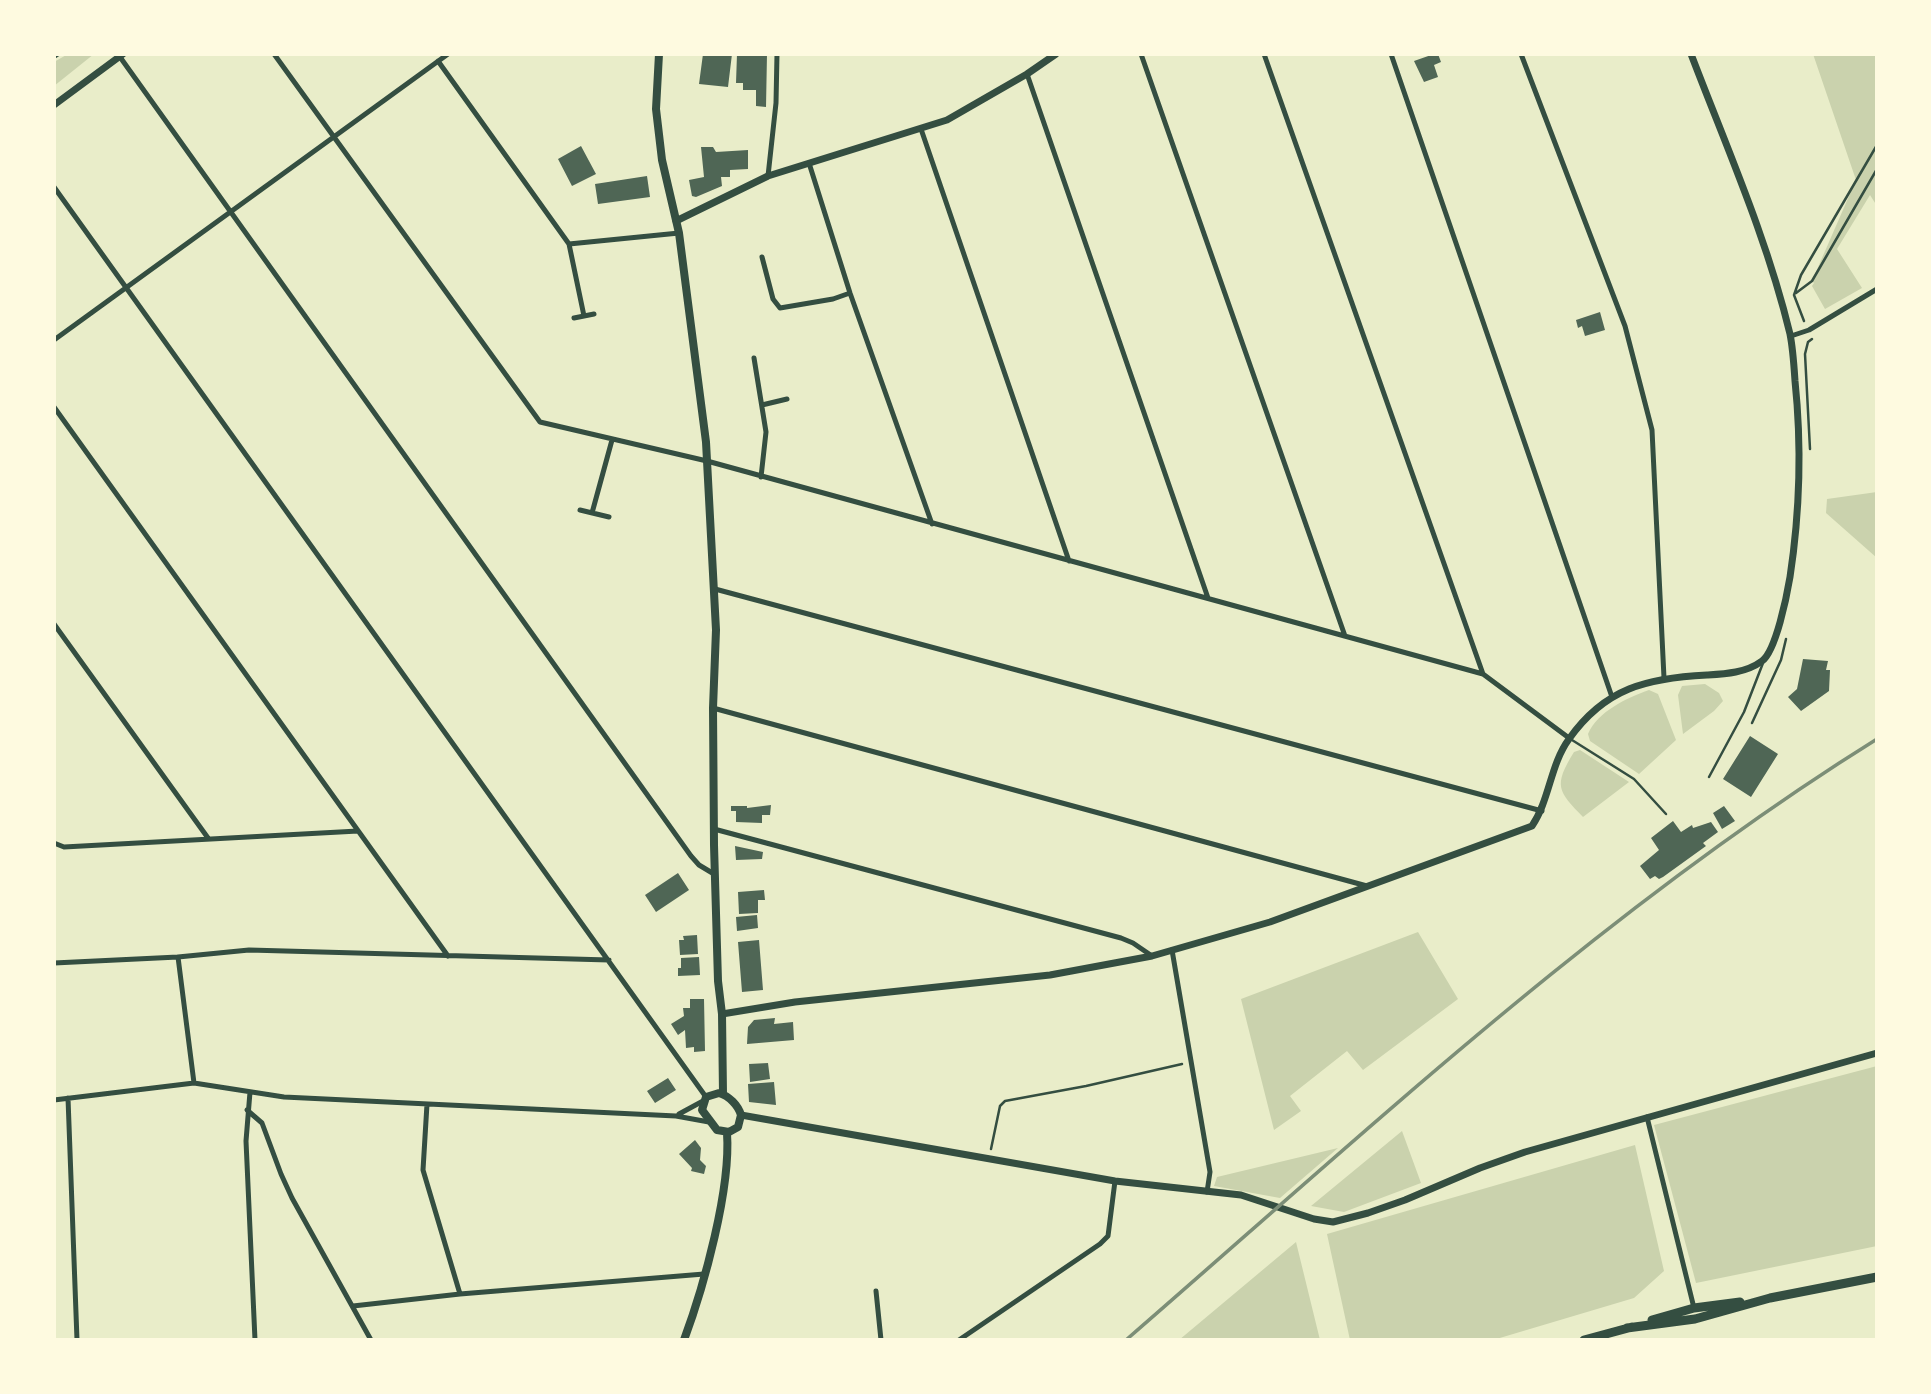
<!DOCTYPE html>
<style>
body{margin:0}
#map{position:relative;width:1931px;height:1394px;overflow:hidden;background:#e9edc9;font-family:Mulish,sans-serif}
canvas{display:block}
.frame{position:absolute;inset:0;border:56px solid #fefae0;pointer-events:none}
</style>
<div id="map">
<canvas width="1931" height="1394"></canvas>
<div class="frame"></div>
</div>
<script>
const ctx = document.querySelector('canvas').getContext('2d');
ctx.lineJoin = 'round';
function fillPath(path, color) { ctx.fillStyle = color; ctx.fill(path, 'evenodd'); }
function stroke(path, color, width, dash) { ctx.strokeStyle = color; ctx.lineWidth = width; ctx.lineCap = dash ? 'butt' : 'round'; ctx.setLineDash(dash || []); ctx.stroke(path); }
fillPath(new Path2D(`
 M 68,54 L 94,54 L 54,86 L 54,62 Z
 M 1813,54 L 1877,54 L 1877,206 L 1870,195 L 1837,249 L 1862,288 L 1825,309 L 1812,286 L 1814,283 L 1812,281 L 1856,180 Z
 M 1877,492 L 1877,558 L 1826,513 L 1827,499 Z
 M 1705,684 L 1719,693 L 1723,701 L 1714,711 L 1683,734 L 1678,695 L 1682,686 Z
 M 1649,690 L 1658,694 L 1676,740 L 1639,774 L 1590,741 L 1588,734 C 1598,711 1627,698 1649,690 Z
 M 1580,750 L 1629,782 L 1583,817 C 1558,791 1553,786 1574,752 Z
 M 1418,932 L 1458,999 L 1363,1070 L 1347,1051 L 1290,1096 L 1301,1111 L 1274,1130 L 1241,999 Z
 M 1877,1066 L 1877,1246 L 1696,1283 L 1654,1125 Z
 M 1402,1131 L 1421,1183 L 1344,1212 L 1311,1206 Z
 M 1635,1145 L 1664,1271 L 1634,1298 L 1493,1340 L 1350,1340 L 1327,1234 Z
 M 1338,1148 L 1280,1198 L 1214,1186 L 1217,1177 Z
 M 1296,1242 L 1320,1340 L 1179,1340 Z`), '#cad2ad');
fillPath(new Path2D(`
 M 703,54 L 732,54 L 728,87 L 699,84 Z
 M 737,54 L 767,54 L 766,107 L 756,106 L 756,90 L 743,90 L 743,83 L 736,83 Z
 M 1434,54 L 1438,54 L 1441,62 L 1434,65 L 1438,77 L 1424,82 L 1414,61 Z
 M 581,146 L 596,174 L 572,186 L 558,159 Z
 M 701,147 L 713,147 L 716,152 L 748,150 L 748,169 L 730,170 L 730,177 L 721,177 L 722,186 L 696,197 L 692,196 L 689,180 L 704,177 Z
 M 647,176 L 650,197 L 598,204 L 595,184 Z
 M 1600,312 L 1605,330 L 1585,336 L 1582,326 L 1578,328 L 1576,320 Z
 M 1803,659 L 1828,661 L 1826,670 L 1830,670 L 1829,691 L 1801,711 L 1788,697 L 1797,689 Z
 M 1750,736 L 1778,754 L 1751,797 L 1723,779 Z
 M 771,805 L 770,815 L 762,815 L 762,823 L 736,822 L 736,811 L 731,811 L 731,806 L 747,806 L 747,808 Z
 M 1724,806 L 1735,821 L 1722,829 L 1713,813 Z
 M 1673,821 L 1681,832 L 1692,825 L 1693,828 L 1711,822 L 1718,832 L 1703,843 L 1706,846 L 1663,877 L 1659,879 L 1655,876 L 1650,879 L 1640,866 L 1659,850 L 1651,838 Z
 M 735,846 L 763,852 L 762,859 L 736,860 Z
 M 678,873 L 689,890 L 656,912 L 645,895 Z
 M 764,890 L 765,900 L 758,900 L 758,913 L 739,914 L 738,892 Z
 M 757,915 L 758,928 L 737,931 L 736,917 Z
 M 697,935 L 698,954 L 680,955 L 679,940 L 684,940 L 683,936 Z
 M 759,940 L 763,990 L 742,992 L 738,942 Z
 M 699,957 L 700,975 L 678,976 L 678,968 L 681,968 L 681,958 Z
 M 690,999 L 704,999 L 705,1051 L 694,1052 L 694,1047 L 686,1048 L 685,1030 L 678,1035 L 671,1024 L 684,1016 L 683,1008 L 690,1008 Z
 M 775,1018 L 774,1024 L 793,1022 L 794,1040 L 747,1044 L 748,1027 L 754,1020 Z
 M 768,1063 L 770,1079 L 750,1082 L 749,1064 Z
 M 668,1078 L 676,1090 L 655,1103 L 647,1091 Z
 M 774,1082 L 776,1105 L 749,1102 L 748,1084 Z
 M 695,1140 L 701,1148 L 700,1160 L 706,1166 L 704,1174 L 691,1171 L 692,1168 L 679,1154 Z`), '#4f6655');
stroke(new Path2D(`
 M 54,58 L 60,54
 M 1796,293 L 1812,281 L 1877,169
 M 1804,321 L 1794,295 L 1801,275 L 1877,145
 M 1810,449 L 1805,354 L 1808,342 L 1812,339
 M 1752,723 L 1781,660 L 1786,639
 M 991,1149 L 1000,1106 L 1005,1101 L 1086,1086 L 1182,1064`), '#344e41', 2.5);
stroke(new Path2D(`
 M 1572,740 L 1634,779 L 1666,814
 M 1709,777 L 1744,712 L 1763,663`), '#344e41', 2.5);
stroke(new Path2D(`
 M 274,54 L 540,422 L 707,461 L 1483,674 L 1569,738
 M 1141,54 L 1345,636
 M 1264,54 L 1483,674
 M 1391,54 L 1612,697
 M 1521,54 L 1625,326 L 1652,430 L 1664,678
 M 120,57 L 691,856 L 699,865 L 714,874
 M 438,61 L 569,244 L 679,233
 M 1027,74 L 1208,598
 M 921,129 L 1069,561
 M 809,163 L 850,293 L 932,524
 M 768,176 L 776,103 L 777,54
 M 54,187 L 706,1097
 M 569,244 L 584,316
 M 762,257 L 773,299 L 780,308 L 833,299 L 850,293
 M 574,318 L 594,314
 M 1791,336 L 1809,330 L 1877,289
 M 54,340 L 448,54
 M 754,358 L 766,432 L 761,477
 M 762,405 L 787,399
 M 54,407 L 448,956
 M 580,510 L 609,517
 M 592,513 L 612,440
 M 715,589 L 1542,811
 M 54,624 L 208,838
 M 713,708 L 1367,886
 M 714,829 L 1121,938 L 1133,943 L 1152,956
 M 54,843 L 64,847 L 358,831
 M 1172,950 L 1210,1172 L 1207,1192
 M 178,957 L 194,1083
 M 54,963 L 178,957 L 249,950 L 609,960
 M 250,1092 L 246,1141 L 255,1340
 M 68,1098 L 77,1340
 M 54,1100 L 194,1083 L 284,1097 L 676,1116 L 709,1122
 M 427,1104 L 423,1170 L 460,1294
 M 247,1110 L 262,1123 L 281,1174 L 292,1198 L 371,1340
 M 679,1114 L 703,1101
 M 1647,1117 L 1694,1308
 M 876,1291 L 881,1340
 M 353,1306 L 460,1294 L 704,1274
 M 959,1340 L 1100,1244 L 1108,1236 L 1115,1181`), '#344e41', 5);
stroke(new Path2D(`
 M 54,105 L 123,54
 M 676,221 L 768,176 L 947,120 L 1027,74 L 1056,54
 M 722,1014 L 795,1002 L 1050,975 L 1152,956 L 1270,922 L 1532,826 C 1550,799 1550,765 1569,739 C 1605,688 1647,678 1707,675 C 1725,674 1746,673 1762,661 C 1776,651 1787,595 1790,577 C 1800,511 1802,448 1795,381 C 1794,366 1793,349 1790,334 C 1767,238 1726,146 1691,54
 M 741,1115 L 1115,1181 L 1241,1195 L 1314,1219 L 1333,1222 L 1368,1213 L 1405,1200 L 1480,1168 L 1525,1152 L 1877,1053`), '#344e41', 7);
stroke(new Path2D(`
 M 659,54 L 656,109 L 662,160 L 679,233 L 706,442 L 716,630 L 713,708 L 714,845 L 718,981 L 722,1014 L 723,1094
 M 719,1093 C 729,1096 738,1105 741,1115 L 738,1127 L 729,1132 L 717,1130 L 702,1110 L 706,1097 Z
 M 684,1340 C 704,1286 731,1189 727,1133`), '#344e41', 8);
stroke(new Path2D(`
 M 1652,1320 L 1694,1308 L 1740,1302
 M 1627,1328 L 1695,1319 L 1770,1298 L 1877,1277
 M 1584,1340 L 1632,1327`), '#344e41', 9);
stroke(new Path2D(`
 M 1126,1340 C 1368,1130 1604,909 1877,739`), '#7c8e77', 3.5);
</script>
